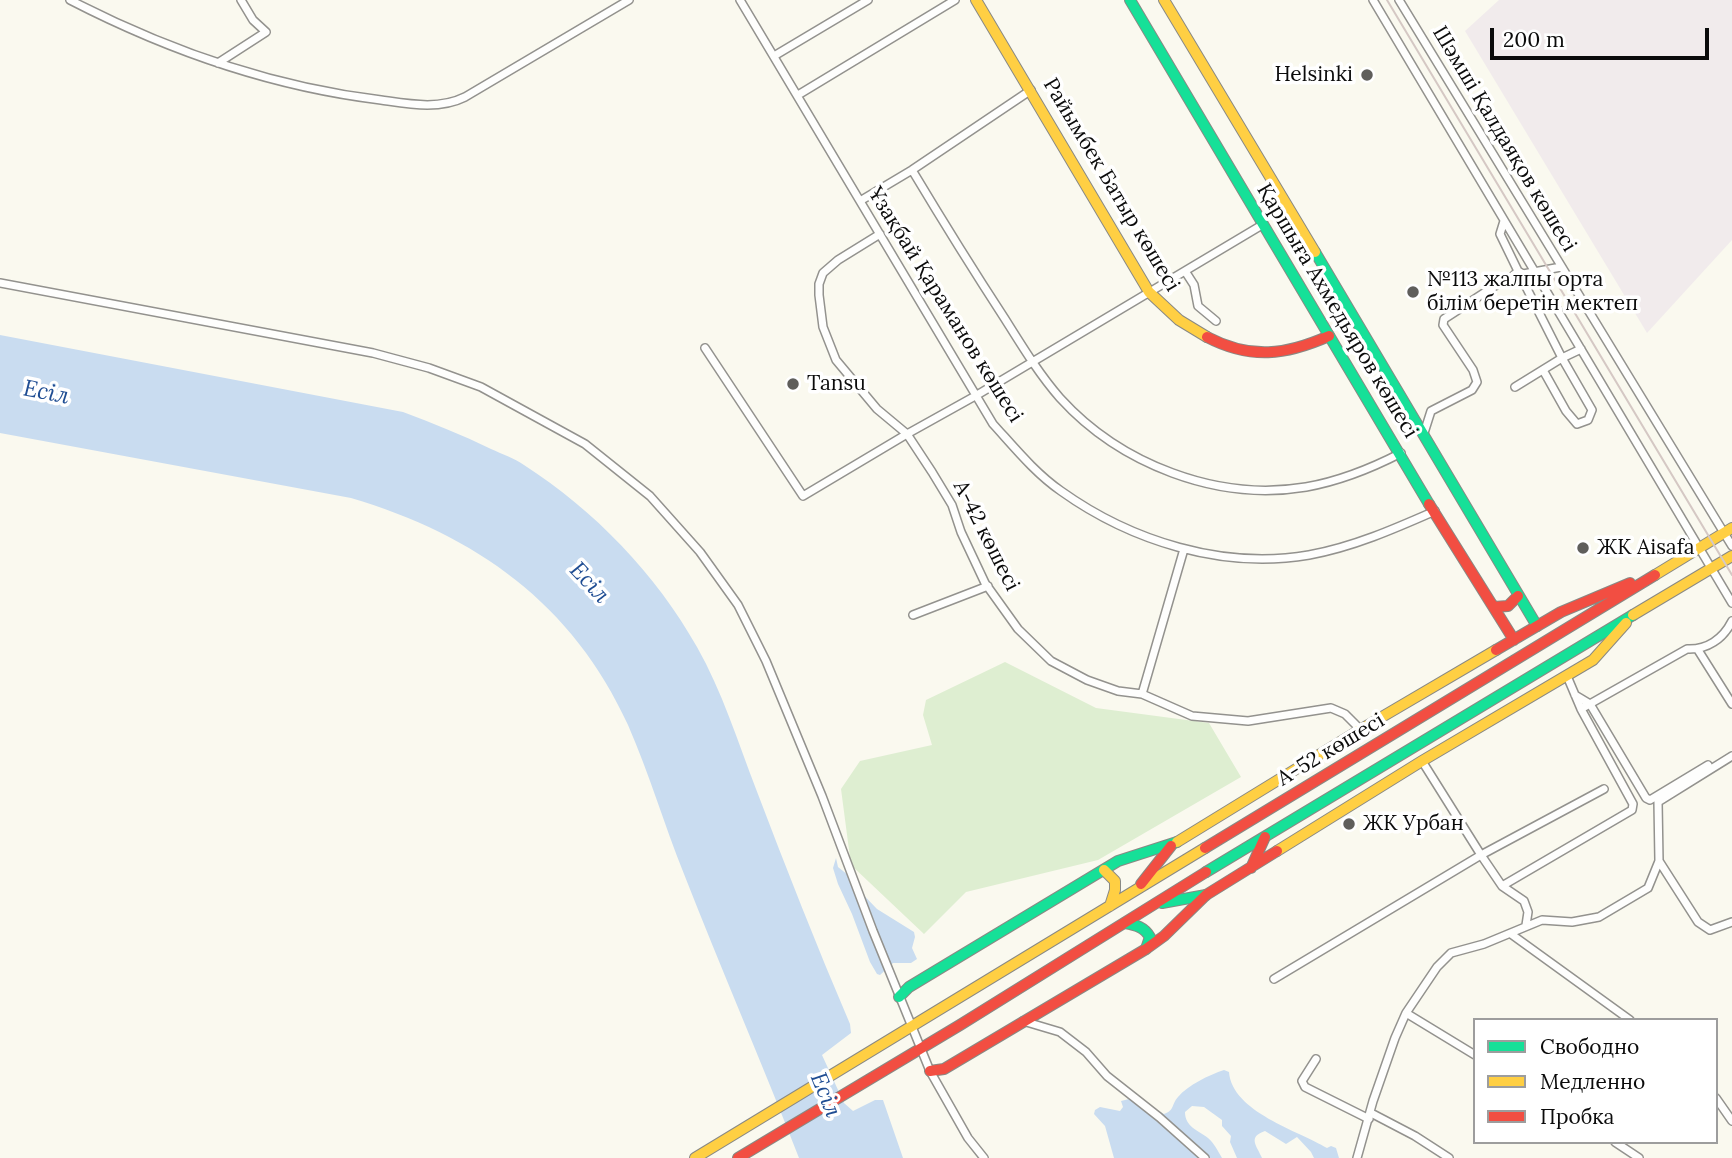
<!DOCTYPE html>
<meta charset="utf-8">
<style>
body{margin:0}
#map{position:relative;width:1732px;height:1158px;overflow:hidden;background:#faf9ef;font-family:Lora,serif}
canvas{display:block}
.legend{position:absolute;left:1473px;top:1018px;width:245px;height:126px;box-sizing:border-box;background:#fff;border:2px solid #9d9d9d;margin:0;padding:9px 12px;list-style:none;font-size:21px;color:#0b0b0b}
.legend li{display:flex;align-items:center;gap:14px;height:35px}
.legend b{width:35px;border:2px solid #9d9d9d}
.scale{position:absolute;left:1490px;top:28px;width:219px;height:32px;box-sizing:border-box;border:4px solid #0b0b0b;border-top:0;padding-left:9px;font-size:21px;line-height:24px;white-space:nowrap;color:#0b0b0b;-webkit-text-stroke:5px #fff;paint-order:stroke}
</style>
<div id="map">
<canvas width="1732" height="1158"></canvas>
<ul class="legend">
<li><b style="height:9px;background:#16e098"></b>Свободно</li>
<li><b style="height:9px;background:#ffcf43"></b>Медленно</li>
<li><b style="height:9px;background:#f24e42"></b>Пробка</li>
</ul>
<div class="scale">200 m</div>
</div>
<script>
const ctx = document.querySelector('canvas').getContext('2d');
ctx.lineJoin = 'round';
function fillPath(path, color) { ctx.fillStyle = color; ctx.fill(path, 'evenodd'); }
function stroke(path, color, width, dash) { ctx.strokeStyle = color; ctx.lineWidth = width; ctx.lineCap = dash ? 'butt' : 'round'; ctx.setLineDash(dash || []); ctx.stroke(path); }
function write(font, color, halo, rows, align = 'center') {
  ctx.font = font + ' Lora,serif'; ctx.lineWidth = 7; ctx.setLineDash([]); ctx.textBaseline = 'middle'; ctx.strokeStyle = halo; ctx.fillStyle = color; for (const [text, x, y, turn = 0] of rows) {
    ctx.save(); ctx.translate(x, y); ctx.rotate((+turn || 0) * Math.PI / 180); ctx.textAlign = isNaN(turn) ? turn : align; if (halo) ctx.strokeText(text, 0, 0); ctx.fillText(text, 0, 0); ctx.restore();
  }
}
fillPath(new Path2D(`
 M 1499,0 L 1732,0 L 1732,240 L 1647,333 L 1465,31 Z`), '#f1ebec');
fillPath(new Path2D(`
 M 1005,662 L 1096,708 L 1209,723 L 1241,777 L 1098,860 L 966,892 L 924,934 L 851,865 L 841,789 L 860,761 L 932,745 L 923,715 L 926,700 Z`), '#deeed1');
fillPath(new Path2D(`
 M 0,335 L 403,412 C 433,423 462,435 491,449 C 502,454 514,458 524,465 C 594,510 656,574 697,647 C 722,691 738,742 756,789 C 786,868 817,947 850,1024 L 851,1033 L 822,1055 L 844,1103 L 853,1111 L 875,1100 L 883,1100 L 903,1158 L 799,1158 C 762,1063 721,969 684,874 C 664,824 649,773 628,725 C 573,604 476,535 351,498 L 0,433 Z
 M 836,858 L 838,867 L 848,875 L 852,883 L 877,909 L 914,932 L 915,937 L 912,948 L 917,959 L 911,963 L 893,963 L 880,975 L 877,974 L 870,962 L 852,914 L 838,884 L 833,868 Z
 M 1224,1070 L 1229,1072 C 1232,1112 1299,1131 1327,1148 L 1331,1146 L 1336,1148 L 1339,1158 L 1314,1158 L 1311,1152 L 1297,1137 L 1286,1144 L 1265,1131 C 1247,1137 1257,1146 1262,1158 L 1237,1158 L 1230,1142 L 1231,1136 L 1222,1126 L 1222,1120 L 1204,1107 L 1192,1106 L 1185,1112 C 1185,1127 1198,1130 1208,1138 C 1214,1143 1218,1151 1222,1158 L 1114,1158 L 1105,1126 L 1094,1114 L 1095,1110 L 1100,1107 L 1120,1111 L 1123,1107 L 1121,1101 L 1133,1098 L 1164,1114 C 1175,1110 1171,1105 1178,1097 C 1188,1085 1209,1075 1224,1070 Z`), '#c9dcf0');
const street = new Path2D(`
 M 70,0 C 167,50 273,87 381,100 C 409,104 439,110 465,97 L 629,0
 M 740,0 L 993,424 C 1014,447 1035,473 1061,491 C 1131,541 1223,570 1309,555 C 1353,547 1394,529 1435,511
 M 1373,0 L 1732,603
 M 1399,0 L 1732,546
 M 774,56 L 868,0
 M 218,63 L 266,32 L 253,20 L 241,0
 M 798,95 L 955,0
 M 912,170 C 942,220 973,270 1005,319 C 1022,346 1039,374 1060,398 C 1120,464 1217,502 1306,487 C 1340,481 1370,469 1401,453
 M 860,201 L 912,170 L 1031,90
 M 1504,221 L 1500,234 L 1518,271 L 1523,274 L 1561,267
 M 880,234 L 838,260 L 823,273 L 819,284 L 819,295 L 823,327 L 836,360 L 877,409 L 907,434 L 932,472 L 952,505 L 961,532 L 985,583 L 1018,629 L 1051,661 L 1087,680 L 1118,691 L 1142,694 L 1192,716 L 1248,721 L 1331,708 L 1345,714 L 1356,725 L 1358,731
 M 1185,271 L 1194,285 L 1198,306 L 1216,321
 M 0,283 L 373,353 L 429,368 L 481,387 L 585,444 L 650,496 L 700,552 L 738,605 L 766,661 L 822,796 L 873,931 L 930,1071 L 968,1138 L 984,1158
 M 705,348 L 803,496 L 907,434 L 977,395 L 1262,225
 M 1515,387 L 1562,358 L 1592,410 L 1588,420 L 1577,424 L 1566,411 L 1543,370
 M 1424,433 L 1431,411 L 1472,390 L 1477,382 L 1473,370 L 1443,325 L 1444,319 L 1501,282 L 1510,279 L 1518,271 L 1562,358 L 1581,349
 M 913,615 L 988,586
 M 1698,650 L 1732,704
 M 1567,676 L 1581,709 L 1687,649 C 1707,650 1723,639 1732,621
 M 1142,694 L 1184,549
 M 1575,695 L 1590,704 L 1646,798 L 1650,800 L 1708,765
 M 1659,861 L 1698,922 L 1710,930 L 1732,922
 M 1502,886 L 1632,810 L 1633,804 L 1581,709
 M 1526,925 L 1528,912 L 1524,901 L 1502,886 L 1481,855 L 1604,789
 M 1511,934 L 1630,1020
 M 1274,979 L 1481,855 L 1422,761
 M 1406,1013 L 1475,1055
 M 1023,1021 L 1060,1032 L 1086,1052 L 1107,1076 L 1159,1117 L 1205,1158
 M 1316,1059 L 1302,1081 L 1305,1087 L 1369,1119
 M 1716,1098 L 1732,1121
 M 1371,1113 L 1415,1136 L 1449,1158
 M 1615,1142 L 1639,1158
 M 1357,1158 L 1373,1101 L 1395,1038 L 1406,1013 L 1437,967 L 1451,953 L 1484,944 L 1542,920 L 1572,922 L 1599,917 L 1648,888 L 1659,861 L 1658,802 L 1732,756`);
const fast = new Path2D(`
 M 1130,0 L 1429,504
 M 1315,252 L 1537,626
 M 1206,872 L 1633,615
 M 1162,903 L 1206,895
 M 1125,923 C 1136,925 1144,927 1150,937 L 1146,949
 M 899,997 L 909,987 L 1118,861 L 1177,842`);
const slow = new Path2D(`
 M 976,0 L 1149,292 L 1179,320 L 1207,337
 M 1164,0 L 1315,252
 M 1655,575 L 1732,528
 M 1633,615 L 1732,556
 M 1177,842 L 1358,731 L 1496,650
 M 1277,851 L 1422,761 L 1593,660 L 1626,623
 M 1104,870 L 1115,881 L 1115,890 L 1110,906
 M 695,1158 L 1205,848`);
const jam = new Path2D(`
 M 1207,337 C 1251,360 1286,355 1329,336
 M 1429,504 L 1514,640
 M 1494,607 L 1508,606 L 1518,596
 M 1496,650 L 1561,612 L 1630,583
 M 1205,848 L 1655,575
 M 1251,868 L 1265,837
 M 1141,884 L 1171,846
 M 930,1071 L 944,1069 L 1146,949 L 1164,936 L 1206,895 L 1277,851
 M 738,1158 L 960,1025 L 1206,872`);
stroke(street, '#93928e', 10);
stroke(fast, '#898984', 12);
stroke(slow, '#898984', 12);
stroke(jam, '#898984', 12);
stroke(street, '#fefefd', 7);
stroke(fast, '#16e098', 10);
stroke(slow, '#ffcf43', 10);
stroke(jam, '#f24e42', 10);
stroke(new Path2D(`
 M 1387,0 L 1732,575`), '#d5c8c4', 2);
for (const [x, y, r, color] of [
 [1367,75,7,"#5f5e5b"],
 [1413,292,7,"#5f5e5b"],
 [793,384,7,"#5f5e5b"],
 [1583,548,7,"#5f5e5b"],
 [1349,824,7,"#5f5e5b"]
]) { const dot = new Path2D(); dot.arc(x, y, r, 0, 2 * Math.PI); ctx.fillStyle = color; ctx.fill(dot); stroke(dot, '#fff', 2.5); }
write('21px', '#0b0b0b', '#fff', [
 ["Helsinki",1353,75,"right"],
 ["№113 жалпы орта",1427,280],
 ["білім беретін мектеп",1427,304],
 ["Tansu",807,384],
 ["ЖК Aisafa",1597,548],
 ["ЖК Урбан",1363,824]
], 'left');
write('21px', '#0b0b0b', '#fff', [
 ["Шәмші Қалдаяқов көшесі",1504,139,59],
 ["Райымбек Батыр көшесі",1111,185,59],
 ["Ұзақбай Қараманов көшесі",945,305,58],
 ["Қаршыға Ахмедьяров көшесі",1337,311,59],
 ["А-42 көшесі",986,536,63],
 ["А-52 көшесі",1331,750,-31]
]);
write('italic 23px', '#1f4d93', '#fff', [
 ["Есіл",46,393,11],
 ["Есіл",589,583,47],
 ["Есіл",825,1095,68]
]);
</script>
